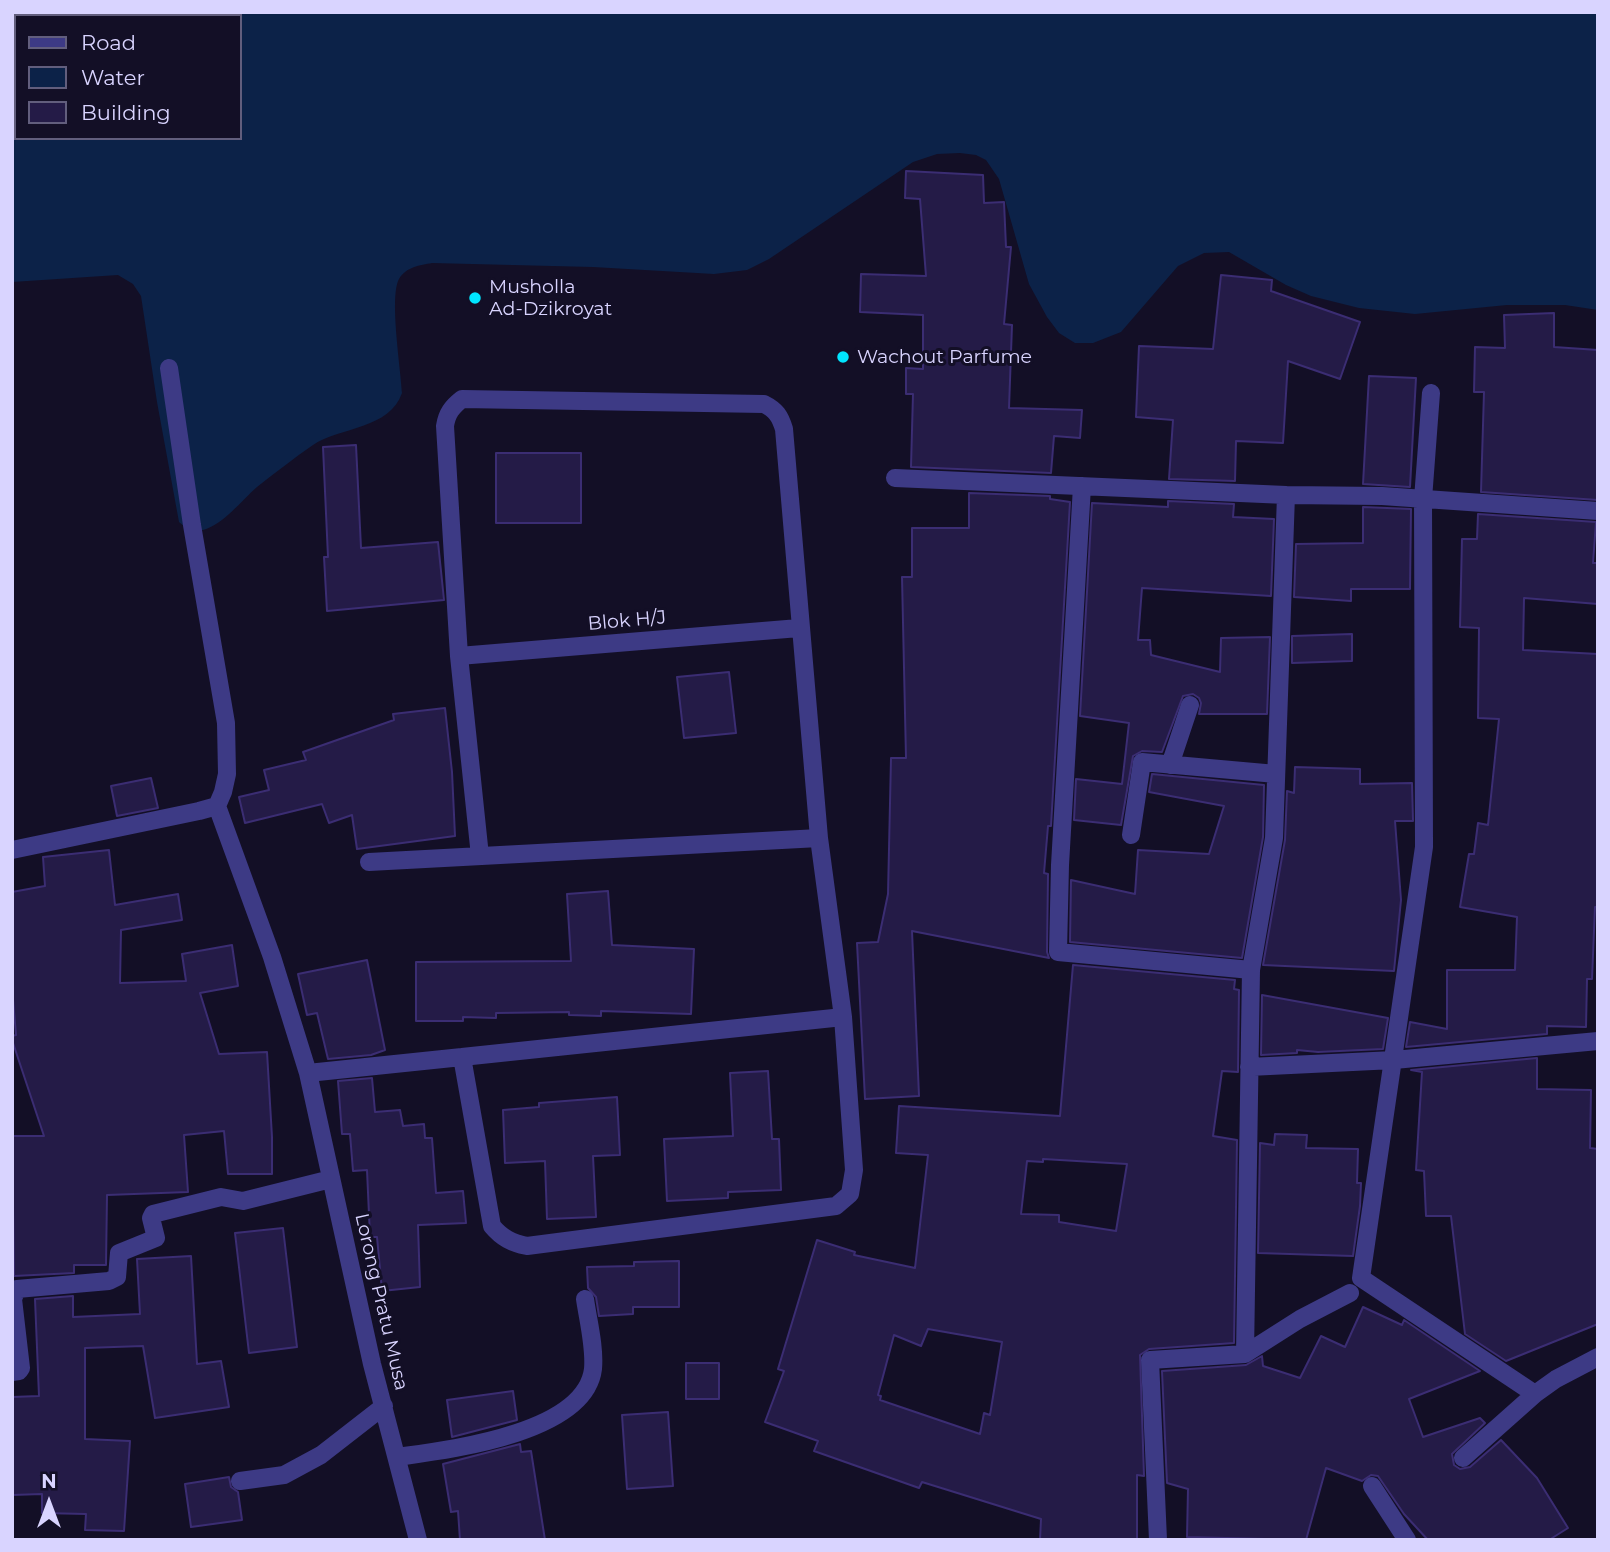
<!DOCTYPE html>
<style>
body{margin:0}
#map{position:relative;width:1610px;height:1552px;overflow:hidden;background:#130f26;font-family:Montserrat,sans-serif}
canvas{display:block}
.frame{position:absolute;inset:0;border:14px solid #d9d4ff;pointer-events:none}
.legend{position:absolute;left:14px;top:14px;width:228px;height:126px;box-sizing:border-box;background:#130f26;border:2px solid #625e7d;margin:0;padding:9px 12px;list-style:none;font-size:21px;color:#d9d4ff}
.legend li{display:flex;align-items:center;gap:14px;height:35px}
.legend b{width:35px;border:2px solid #625e7d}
.north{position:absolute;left:14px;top:1468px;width:70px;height:70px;-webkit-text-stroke:5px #130f26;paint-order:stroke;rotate:0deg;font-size:19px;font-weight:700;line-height:28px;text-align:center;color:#d9d4ff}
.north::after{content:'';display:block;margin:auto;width:24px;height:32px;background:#d9d4ff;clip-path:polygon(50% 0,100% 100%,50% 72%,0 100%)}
</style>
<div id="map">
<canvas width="1610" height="1552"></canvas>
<div class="frame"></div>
<ul class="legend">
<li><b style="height:9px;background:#3d3a85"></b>Road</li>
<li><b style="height:19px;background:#0c2248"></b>Water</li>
<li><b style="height:19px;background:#241b47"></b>Building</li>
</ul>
<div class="north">N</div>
</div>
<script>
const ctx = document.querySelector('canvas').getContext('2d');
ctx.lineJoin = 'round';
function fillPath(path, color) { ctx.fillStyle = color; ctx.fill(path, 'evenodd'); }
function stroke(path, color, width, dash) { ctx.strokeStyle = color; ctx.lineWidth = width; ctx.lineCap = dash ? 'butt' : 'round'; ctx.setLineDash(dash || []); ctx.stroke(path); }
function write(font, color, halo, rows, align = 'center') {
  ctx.font = font + ' Montserrat,sans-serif'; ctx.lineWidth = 6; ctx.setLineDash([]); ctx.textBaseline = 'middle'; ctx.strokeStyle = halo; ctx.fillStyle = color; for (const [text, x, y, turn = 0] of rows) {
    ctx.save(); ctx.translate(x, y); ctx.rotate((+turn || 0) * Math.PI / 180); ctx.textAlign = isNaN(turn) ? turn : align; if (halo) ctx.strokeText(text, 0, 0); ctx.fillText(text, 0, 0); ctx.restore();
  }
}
fillPath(new Path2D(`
 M 12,12 L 1598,12 L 1598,310 L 1565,305 L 1507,305 L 1415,314 L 1359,308 L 1311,296 L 1286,285 L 1229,252 L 1204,253 L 1178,266 L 1121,332 L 1093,343 L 1075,343 L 1059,333 L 1047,317 L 1029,284 L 999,179 L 986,160 L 976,155 L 960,153 L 937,154 L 913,162 L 769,259 L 747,270 L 714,274 L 593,267 L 432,263 C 420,265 406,267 399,279 C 389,297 401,369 402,393 C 390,429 340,427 313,445 C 294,458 275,473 257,487 C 241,501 224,524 203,530 C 193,533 186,528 179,522 L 157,402 L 141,296 L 133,284 L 118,275 L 12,282 ZM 16,16 L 240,16 L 240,138 L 16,138 Z`), '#0c2248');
const building = new Path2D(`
 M 906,171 L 983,175 L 984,203 L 1004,202 L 1006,247 L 1011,247 L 1004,324 L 1012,325 L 1009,408 L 1082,410 L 1080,438 L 1054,436 L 1051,473 L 911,467 L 913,394 L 906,394 L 906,368 L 923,369 L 923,315 L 860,312 L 861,274 L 926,276 L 920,199 L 905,198 Z
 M 1221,275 L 1272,280 L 1271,291 L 1360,322 L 1340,379 L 1288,361 L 1283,443 L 1236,441 L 1235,481 L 1169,479 L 1173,420 L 1136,417 L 1139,346 L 1213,349 Z
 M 1554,313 L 1554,347 L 1598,350 L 1598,500 L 1481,492 L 1484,392 L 1474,392 L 1475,347 L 1505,348 L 1504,315 Z
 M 1369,376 L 1416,378 L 1410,487 L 1363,484 Z
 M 356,445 L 361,548 L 438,542 L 444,600 L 327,611 L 324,557 L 328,557 L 323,447 Z
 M 496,453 L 581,453 L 581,523 L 496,523 Z
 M 969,493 L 1050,496 L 1050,499 L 1070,502 L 1051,826 L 1048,826 L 1044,873 L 1048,874 L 1047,952 L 1049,958 L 912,931 L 919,1096 L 865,1099 L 857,943 L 878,942 L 888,894 L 891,758 L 906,758 L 902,577 L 912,577 L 912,528 L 969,528 Z
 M 1168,501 L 1234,504 L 1233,517 L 1274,519 L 1271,596 L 1142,588 L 1138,640 L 1150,640 L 1151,655 L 1220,672 L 1221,638 L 1270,637 L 1267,714 L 1199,714 L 1201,703 L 1199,698 L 1193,694 L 1183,696 L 1162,752 L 1142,751 L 1133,756 L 1121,825 L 1074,820 L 1076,779 L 1122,784 L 1129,723 L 1080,716 L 1092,503 L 1168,507 Z
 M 1363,507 L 1411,509 L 1410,589 L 1351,589 L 1351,601 L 1294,597 L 1296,544 L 1363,543 Z
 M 1478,514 L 1596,522 L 1593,563 L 1598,563 L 1598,604 L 1524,598 L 1523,650 L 1598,654 L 1598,907 L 1595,907 L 1592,979 L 1587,979 L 1586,1027 L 1547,1026 L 1547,1034 L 1406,1047 L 1410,1022 L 1447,1029 L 1447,970 L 1515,970 L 1517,917 L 1460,907 L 1469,854 L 1474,854 L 1478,823 L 1488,825 L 1499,719 L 1478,718 L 1479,628 L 1460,627 L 1462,539 L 1477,539 Z
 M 1352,634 L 1352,661 L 1292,663 L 1292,636 Z
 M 729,672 L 736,733 L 684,738 L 677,677 Z
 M 445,708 L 452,772 L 455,836 L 357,849 L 352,815 L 329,823 L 322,804 L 245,823 L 239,797 L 269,790 L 264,770 L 306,760 L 303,752 L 394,720 L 393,714 Z
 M 1295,767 L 1360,769 L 1360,784 L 1412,783 L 1413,821 L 1395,821 L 1401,900 L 1394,971 L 1263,965 L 1285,840 L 1287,791 L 1294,793 Z
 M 1152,774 L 1264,785 L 1263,837 L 1242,958 L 1070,942 L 1071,880 L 1135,894 L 1138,850 L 1209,854 L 1224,806 L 1149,792 Z
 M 151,778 L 158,808 L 117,816 L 111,786 Z
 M 109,850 L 115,905 L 178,894 L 182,920 L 121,930 L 120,983 L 186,981 L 182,954 L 232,945 L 238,986 L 200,993 L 219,1054 L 267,1052 L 272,1137 L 272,1174 L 228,1174 L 224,1131 L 184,1135 L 188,1192 L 107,1195 L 106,1265 L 74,1265 L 74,1273 L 14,1276 L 12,1136 L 44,1136 L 12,1040 L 12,1036 L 16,1035 L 12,987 L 12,892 L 45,886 L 43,857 Z
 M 608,891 L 612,945 L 694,949 L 691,1014 L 601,1011 L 601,1016 L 569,1015 L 569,1012 L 496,1013 L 496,1018 L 463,1017 L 463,1021 L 416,1021 L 416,962 L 571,961 L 567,894 Z
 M 367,960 L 385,1050 L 371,1055 L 328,1059 L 317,1013 L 307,1015 L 298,974 Z
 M 1073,965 L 1235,980 L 1234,989 L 1239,990 L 1238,1072 L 1222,1071 L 1213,1136 L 1237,1140 L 1234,1343 L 1149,1349 L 1140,1355 L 1144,1476 L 1137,1475 L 1137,1540 L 1040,1540 L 1041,1519 L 922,1482 L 919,1488 L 814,1451 L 818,1441 L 765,1422 L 784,1371 L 778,1369 L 817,1240 L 855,1252 L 854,1255 L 915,1268 L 928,1155 L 896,1153 L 899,1106 L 1060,1116 ZM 1043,1159 L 1127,1164 L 1116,1231 L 1059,1222 L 1059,1215 L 1021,1214 L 1027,1161 L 1043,1162 ZM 928,1329 L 1002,1342 L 990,1415 L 984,1413 L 980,1434 L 880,1400 L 881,1396 L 878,1395 L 894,1335 L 921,1346 Z
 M 1262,995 L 1388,1018 L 1383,1049 L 1318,1052 L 1297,1050 L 1297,1053 L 1261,1055 Z
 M 1537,1058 L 1537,1089 L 1591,1090 L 1590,1148 L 1598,1149 L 1598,1324 L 1506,1361 L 1465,1334 L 1451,1216 L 1426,1216 L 1424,1171 L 1416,1170 L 1422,1072 L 1411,1070 Z
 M 768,1071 L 772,1139 L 779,1139 L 781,1190 L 728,1192 L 728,1198 L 667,1201 L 664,1139 L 733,1136 L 730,1073 Z
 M 372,1078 L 375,1112 L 400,1110 L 403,1126 L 424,1124 L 425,1138 L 432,1138 L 436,1193 L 463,1191 L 466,1223 L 418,1225 L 420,1287 L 382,1291 L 377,1237 L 370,1237 L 367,1170 L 353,1171 L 350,1134 L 342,1134 L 338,1081 Z
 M 617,1097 L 620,1155 L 593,1156 L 596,1217 L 547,1219 L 545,1161 L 505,1163 L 503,1110 L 539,1107 L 539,1103 Z
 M 1275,1134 L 1307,1135 L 1306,1148 L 1358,1149 L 1357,1183 L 1361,1183 L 1360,1206 L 1353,1256 L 1258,1253 L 1260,1143 L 1274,1145 Z
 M 283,1228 L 297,1347 L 249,1353 L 235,1233 Z
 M 191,1256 L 197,1364 L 221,1361 L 229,1407 L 155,1418 L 143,1346 L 85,1348 L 85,1439 L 130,1441 L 124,1531 L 85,1530 L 86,1514 L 42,1513 L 42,1494 L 12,1495 L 12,1397 L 39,1396 L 35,1299 L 73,1296 L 73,1317 L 140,1314 L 137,1259 Z
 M 679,1261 L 679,1307 L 633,1307 L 633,1314 L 599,1316 L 596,1297 L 588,1288 L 587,1267 L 634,1266 L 634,1262 Z
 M 1363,1307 L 1402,1325 L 1404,1320 L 1480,1371 L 1409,1399 L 1423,1437 L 1480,1418 L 1485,1423 L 1452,1454 L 1454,1465 L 1460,1469 L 1470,1467 L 1501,1440 L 1537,1478 L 1568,1528 L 1549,1540 L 1428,1540 L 1404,1514 L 1378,1476 L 1371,1475 L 1362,1481 L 1326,1468 L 1306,1540 L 1187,1537 L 1188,1489 L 1167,1483 L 1162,1371 L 1246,1365 L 1262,1356 L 1263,1366 L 1300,1378 L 1321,1336 L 1345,1347 Z
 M 686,1363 L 719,1363 L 719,1399 L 686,1399 Z
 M 513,1391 L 517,1420 L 452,1437 L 447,1400 Z
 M 668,1412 L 673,1486 L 627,1489 L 622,1415 Z
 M 520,1444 L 521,1452 L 531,1451 L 545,1540 L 460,1540 L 458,1511 L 451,1512 L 443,1464 Z
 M 229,1477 L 231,1487 L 238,1492 L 242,1520 L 191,1527 L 185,1484 Z`);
fillPath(building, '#241b47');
stroke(building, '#3b2d73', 2);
stroke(new Path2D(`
 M 1431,393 L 1423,499 L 1424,847 L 1361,1278 L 1535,1394
 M 895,478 L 1286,495 L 1274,838 L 1251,970
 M 1082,486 L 1060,865 L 1058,952 L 1251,970 L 1245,1354 L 1150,1360 L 1158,1540
 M 1286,495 L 1382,496 L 1598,511
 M 459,656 L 799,628
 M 1170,765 L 1190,705
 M 217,806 L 272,957 L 308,1073 L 372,1364 L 418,1540
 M 1131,835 L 1142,762 L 1276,774
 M 819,838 L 843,1017 L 854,1170 L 850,1194 L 836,1206 L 527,1246 C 512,1243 502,1238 492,1226 L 462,1057 L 843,1017
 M 12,850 L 199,811 L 217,806 L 223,792 L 227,774 L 226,723 L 192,525 L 169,368
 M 369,862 L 819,838 L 784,429 C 780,416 776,410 764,404 L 462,399 C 452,407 447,413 445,426 L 459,656 L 480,856
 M 1249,1067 L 1394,1060 L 1598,1041
 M 308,1073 L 462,1057
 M 1245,1354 L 1300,1319 L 1350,1293
 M 12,1372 L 19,1371 L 21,1368 L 13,1299 L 17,1289 L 109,1281 L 117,1277 L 119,1253 L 156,1238 L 151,1218 L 153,1214 L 221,1197 L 243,1201 L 331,1179
 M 397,1457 C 447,1450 585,1434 593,1369 C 595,1347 588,1320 585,1299
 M 1463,1458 L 1535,1394 L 1556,1379 L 1598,1357
 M 240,1481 L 284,1475 L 321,1455 L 384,1406
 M 1372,1486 L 1407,1540`), '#3d3a85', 18);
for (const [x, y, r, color] of [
 [475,298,7,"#00e5ff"],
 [843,357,7,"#00e5ff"]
]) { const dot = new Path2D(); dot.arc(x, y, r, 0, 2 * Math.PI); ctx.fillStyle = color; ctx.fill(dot); stroke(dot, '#130f26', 2.5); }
write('19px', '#d9d4ff', '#130f26', [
 ["Musholla",489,287],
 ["Ad-Dzikroyat",489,309],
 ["Wachout Parfume",857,357]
], 'left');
write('19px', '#d9d4ff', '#130f26', [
 ["Blok H/J",627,621,-5],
 ["Lorong Pratu Musa",381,1302,77]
]);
</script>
